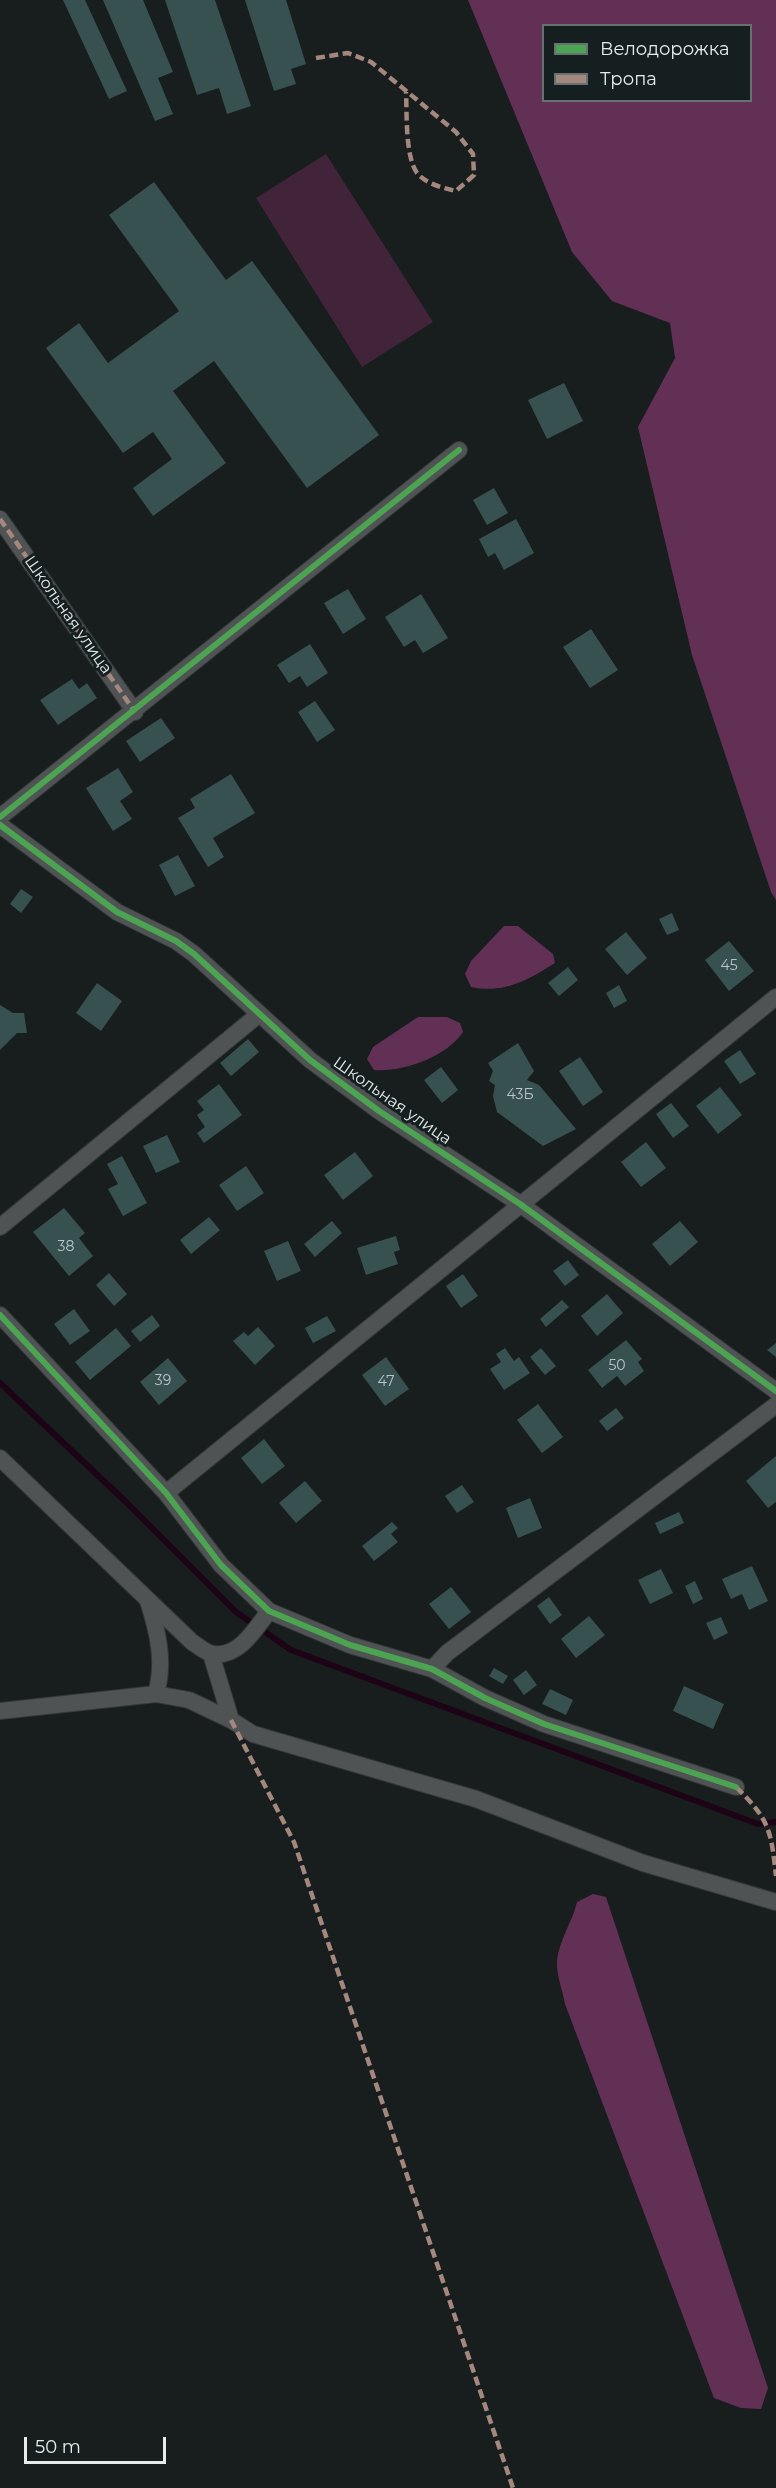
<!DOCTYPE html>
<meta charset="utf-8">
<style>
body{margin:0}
#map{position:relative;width:776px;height:2488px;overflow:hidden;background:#181d1d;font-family:Montserrat,sans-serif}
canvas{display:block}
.legend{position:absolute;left:542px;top:24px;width:210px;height:78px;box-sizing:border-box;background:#151f20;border:2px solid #687172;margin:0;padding:8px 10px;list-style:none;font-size:18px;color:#e5ecec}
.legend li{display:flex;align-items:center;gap:12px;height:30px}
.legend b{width:30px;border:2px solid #687172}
.scale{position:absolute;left:24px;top:2437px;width:142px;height:27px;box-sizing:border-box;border:3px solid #e5ecec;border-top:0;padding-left:8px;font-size:18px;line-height:21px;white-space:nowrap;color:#e5ecec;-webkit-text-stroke:4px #151f20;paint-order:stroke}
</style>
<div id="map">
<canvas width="776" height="2488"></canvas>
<ul class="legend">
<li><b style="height:8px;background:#4ca352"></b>Велодорожка</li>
<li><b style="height:8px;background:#a5887d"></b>Тропа</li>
</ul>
<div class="scale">50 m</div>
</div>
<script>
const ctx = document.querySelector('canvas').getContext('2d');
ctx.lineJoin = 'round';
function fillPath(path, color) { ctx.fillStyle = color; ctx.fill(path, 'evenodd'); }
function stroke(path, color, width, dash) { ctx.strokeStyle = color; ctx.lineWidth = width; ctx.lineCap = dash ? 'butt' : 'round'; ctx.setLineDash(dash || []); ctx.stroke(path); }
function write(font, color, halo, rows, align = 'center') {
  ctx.font = font + ' Montserrat,sans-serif'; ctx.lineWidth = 6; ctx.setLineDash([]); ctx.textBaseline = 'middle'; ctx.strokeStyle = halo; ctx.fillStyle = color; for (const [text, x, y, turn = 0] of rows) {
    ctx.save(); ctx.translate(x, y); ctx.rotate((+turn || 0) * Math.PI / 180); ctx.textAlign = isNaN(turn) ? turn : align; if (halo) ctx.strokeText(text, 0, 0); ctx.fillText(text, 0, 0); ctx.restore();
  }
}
fillPath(new Path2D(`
 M 326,154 L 433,322 L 362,367 L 256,198 Z`), '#42243a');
fillPath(new Path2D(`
 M 468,0 L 776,0 L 776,900 L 771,892 L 692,655 L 638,427 L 675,358 L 670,323 L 612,301 L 572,252 ZM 544,26 L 750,26 L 750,100 L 544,100 Z
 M 504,926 L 518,926 L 553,954 L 555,963 C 528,980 504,994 471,987 L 465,974 L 471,961 Z
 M 418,1017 L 447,1017 L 460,1023 L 463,1032 C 446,1057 404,1072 374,1070 L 367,1059 L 373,1047 Z
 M 593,1894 L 606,1897 L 768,2388 L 761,2409 L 741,2408 L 714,2398 L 565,2004 C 563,1991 556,1975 557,1961 C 559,1940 572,1923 577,1902 Z`), '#633055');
stroke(new Path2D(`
 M 0,1383 L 125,1501 L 236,1612 L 291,1650 L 758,1824 L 776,1822`), '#1d0316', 6);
fillPath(new Path2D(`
 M 63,0 L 85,0 L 127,91 L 109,99 Z
 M 103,0 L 143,0 L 173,72 L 158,78 L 173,114 L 155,121 Z
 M 165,0 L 215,0 L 251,106 L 227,114 L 219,88 L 197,95 Z
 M 245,0 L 286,0 L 306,64 L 291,69 L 296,84 L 274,91 Z
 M 154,182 L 226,280 L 252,261 L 379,435 L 307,488 L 214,361 L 173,391 L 226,463 L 153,516 L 133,488 L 172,459 L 153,432 L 123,453 L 46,348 L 79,323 L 108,363 L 179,311 L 109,215 Z
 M 564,383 L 583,421 L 547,439 L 528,400 Z
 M 494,488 L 508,513 L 487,525 L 473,500 Z
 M 516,519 L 534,553 L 504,570 L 495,553 L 488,557 L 479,539 Z
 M 348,589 L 366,619 L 343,634 L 324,603 Z
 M 421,594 L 448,638 L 423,653 L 415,640 L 404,647 L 385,617 Z
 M 591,629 L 618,670 L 590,688 L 563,647 Z
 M 310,644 L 328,673 L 307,687 L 300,676 L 289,683 L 277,665 Z
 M 72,679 L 79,689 L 87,683 L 97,698 L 58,725 L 40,700 Z
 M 315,701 L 335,730 L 317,742 L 298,712 Z
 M 161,718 L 175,738 L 140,762 L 126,741 Z
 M 118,768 L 133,792 L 120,801 L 132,819 L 113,831 L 86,788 Z
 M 231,774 L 255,813 L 213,838 L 224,857 L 208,867 L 178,818 L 195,808 L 190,799 Z
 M 178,855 L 195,886 L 175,896 L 159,865 Z
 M 21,889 L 33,897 L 21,913 L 10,904 Z
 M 672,913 L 679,930 L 667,935 L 659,919 Z
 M 626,932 L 647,958 L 627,975 L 605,949 Z
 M 729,941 L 754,971 L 729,991 L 705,960 Z
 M 568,967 L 578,980 L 559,996 L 548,983 Z
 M 97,983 L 122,1001 L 101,1031 L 76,1013 Z
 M 619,985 L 627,1001 L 614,1008 L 606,993 Z
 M 0,1005 L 13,1013 L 24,1013 L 27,1033 L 17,1033 L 0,1050 Z
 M 248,1039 L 259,1052 L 231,1076 L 220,1063 Z
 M 518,1043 L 534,1071 L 527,1080 L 539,1085 L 576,1129 L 543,1146 L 497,1112 L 493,1096 L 495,1085 L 489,1081 L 493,1071 L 488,1063 Z
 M 740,1050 L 756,1074 L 740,1084 L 724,1061 Z
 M 580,1057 L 603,1092 L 583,1106 L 559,1071 Z
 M 441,1067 L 458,1090 L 442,1103 L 424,1080 Z
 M 219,1084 L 242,1115 L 204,1143 L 197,1133 L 205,1127 L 197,1115 L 204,1110 L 197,1101 Z
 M 720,1087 L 742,1115 L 718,1134 L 696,1106 Z
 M 671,1103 L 689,1126 L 673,1138 L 656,1114 Z
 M 167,1135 L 180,1162 L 156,1173 L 143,1146 Z
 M 646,1142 L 666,1168 L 641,1187 L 621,1162 Z
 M 355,1152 L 373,1176 L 343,1200 L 324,1175 Z
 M 122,1156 L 147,1203 L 123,1216 L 108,1189 L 118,1184 L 107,1164 Z
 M 246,1166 L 264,1193 L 237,1211 L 219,1185 Z
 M 64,1208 L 85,1233 L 79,1238 L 93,1256 L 69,1276 L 33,1232 Z
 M 209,1217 L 220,1230 L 191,1254 L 180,1240 Z
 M 332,1221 L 342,1233 L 315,1257 L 304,1244 Z
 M 680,1221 L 698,1242 L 670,1266 L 652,1244 Z
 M 396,1236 L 400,1250 L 394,1252 L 398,1264 L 366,1275 L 357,1248 Z
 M 288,1241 L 301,1271 L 277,1281 L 264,1251 Z
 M 568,1260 L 579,1275 L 565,1286 L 553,1271 Z
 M 109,1273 L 127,1294 L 114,1306 L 96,1285 Z
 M 463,1274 L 478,1296 L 461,1308 L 446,1286 Z
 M 607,1294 L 623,1313 L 597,1336 L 581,1316 Z
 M 562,1300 L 569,1307 L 546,1327 L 540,1319 Z
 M 74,1309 L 90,1331 L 70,1345 L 54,1324 Z
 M 152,1315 L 160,1326 L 140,1342 L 131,1331 Z
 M 327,1316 L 336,1331 L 313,1343 L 305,1328 Z
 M 258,1327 L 275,1346 L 255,1365 L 233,1341 L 244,1332 L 248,1336 Z
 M 116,1328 L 131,1346 L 90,1380 L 75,1362 Z
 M 626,1340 L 642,1359 L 638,1362 L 644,1371 L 625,1386 L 617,1376 L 602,1388 L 588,1370 Z
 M 776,1343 L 776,1357 L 767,1350 Z
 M 505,1348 L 514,1361 L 519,1357 L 530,1373 L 504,1390 L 490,1369 L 501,1362 L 496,1354 Z
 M 541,1348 L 556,1366 L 545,1375 L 530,1357 Z
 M 386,1357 L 409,1389 L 385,1406 L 362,1375 Z
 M 168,1358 L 187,1381 L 159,1405 L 140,1382 Z
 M 538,1404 L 563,1437 L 542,1453 L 517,1420 Z
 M 616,1408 L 624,1418 L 607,1431 L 599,1421 Z
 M 264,1439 L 285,1466 L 262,1484 L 241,1458 Z
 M 776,1456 L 776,1502 L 768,1508 L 746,1481 Z
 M 305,1481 L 322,1501 L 296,1523 L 279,1503 Z
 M 462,1485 L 474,1502 L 457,1513 L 445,1496 Z
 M 530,1498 L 542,1528 L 518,1538 L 506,1508 Z
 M 679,1512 L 684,1523 L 660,1534 L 655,1523 Z
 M 392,1522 L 398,1528 L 391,1534 L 398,1542 L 374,1561 L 362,1546 Z
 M 752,1566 L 768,1601 L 749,1610 L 742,1594 L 731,1599 L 722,1579 Z
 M 661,1569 L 673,1593 L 650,1604 L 638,1580 Z
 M 695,1581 L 703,1599 L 693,1604 L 685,1586 Z
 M 451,1587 L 471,1612 L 449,1629 L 429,1604 Z
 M 549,1597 L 562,1615 L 550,1624 L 537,1606 Z
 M 589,1616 L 605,1635 L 576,1658 L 561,1639 Z
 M 721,1617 L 728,1633 L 714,1640 L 706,1623 Z
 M 494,1668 L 508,1676 L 503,1684 L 489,1676 Z
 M 526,1670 L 537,1685 L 524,1695 L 513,1680 Z
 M 684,1686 L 724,1704 L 713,1729 L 673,1711 Z
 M 550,1689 L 573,1700 L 566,1715 L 542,1704 Z`), '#375151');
const street = new Path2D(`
 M 0,519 L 135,712
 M 0,817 L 459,450
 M 0,825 L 117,912 L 176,941 L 194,954 L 310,1060 L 379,1111 L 520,1204 L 776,1391
 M 0,1227 L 258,1015
 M 0,1315 L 166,1493 L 221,1565 L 269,1611 L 350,1645 L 432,1669 L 485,1698 L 544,1724 L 736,1787
 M 0,1458 L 192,1642 C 198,1646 206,1653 213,1654 C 239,1658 256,1628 269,1611
 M 166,1493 L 776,997
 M 148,1601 C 158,1632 165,1662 156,1694
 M 211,1654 L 231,1720 L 253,1734 L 476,1799 L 643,1863 L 776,1902
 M 432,1669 L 447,1653 L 776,1405
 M 0,1711 L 156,1694 L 189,1700 L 231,1720`);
stroke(street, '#353838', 18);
stroke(street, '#4f5353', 16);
stroke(new Path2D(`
 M 316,58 L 348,53 L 371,62 L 456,132 L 473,154 L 474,175 L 456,191 C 443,188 426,184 417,173 C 405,156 407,113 406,92
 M 0,519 L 135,712
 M 231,1720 L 294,1842 L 513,2488
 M 736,1787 C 770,1820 771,1831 776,1876`), '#a5887d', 4.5, [9, 4.5]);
stroke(new Path2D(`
 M 0,817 L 459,450
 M 0,825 L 117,912 L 176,941 L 194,954 L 310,1060 L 379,1111 L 520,1204 L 776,1391
 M 0,1315 L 166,1493 L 221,1565 L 269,1611 L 350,1645 L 432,1669 L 485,1698 L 544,1724 L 736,1787`), '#4ca352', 6);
write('14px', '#bac5c5', null, [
 ["45",729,966],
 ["43Б",520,1095],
 ["38",66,1247],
 ["50",617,1366],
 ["39",163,1381],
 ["47",386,1382]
]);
write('16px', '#e5ecec', '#151f20', [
 ["Школьная улица",68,615,55],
 ["Школьная улица",392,1101,35]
]);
</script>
